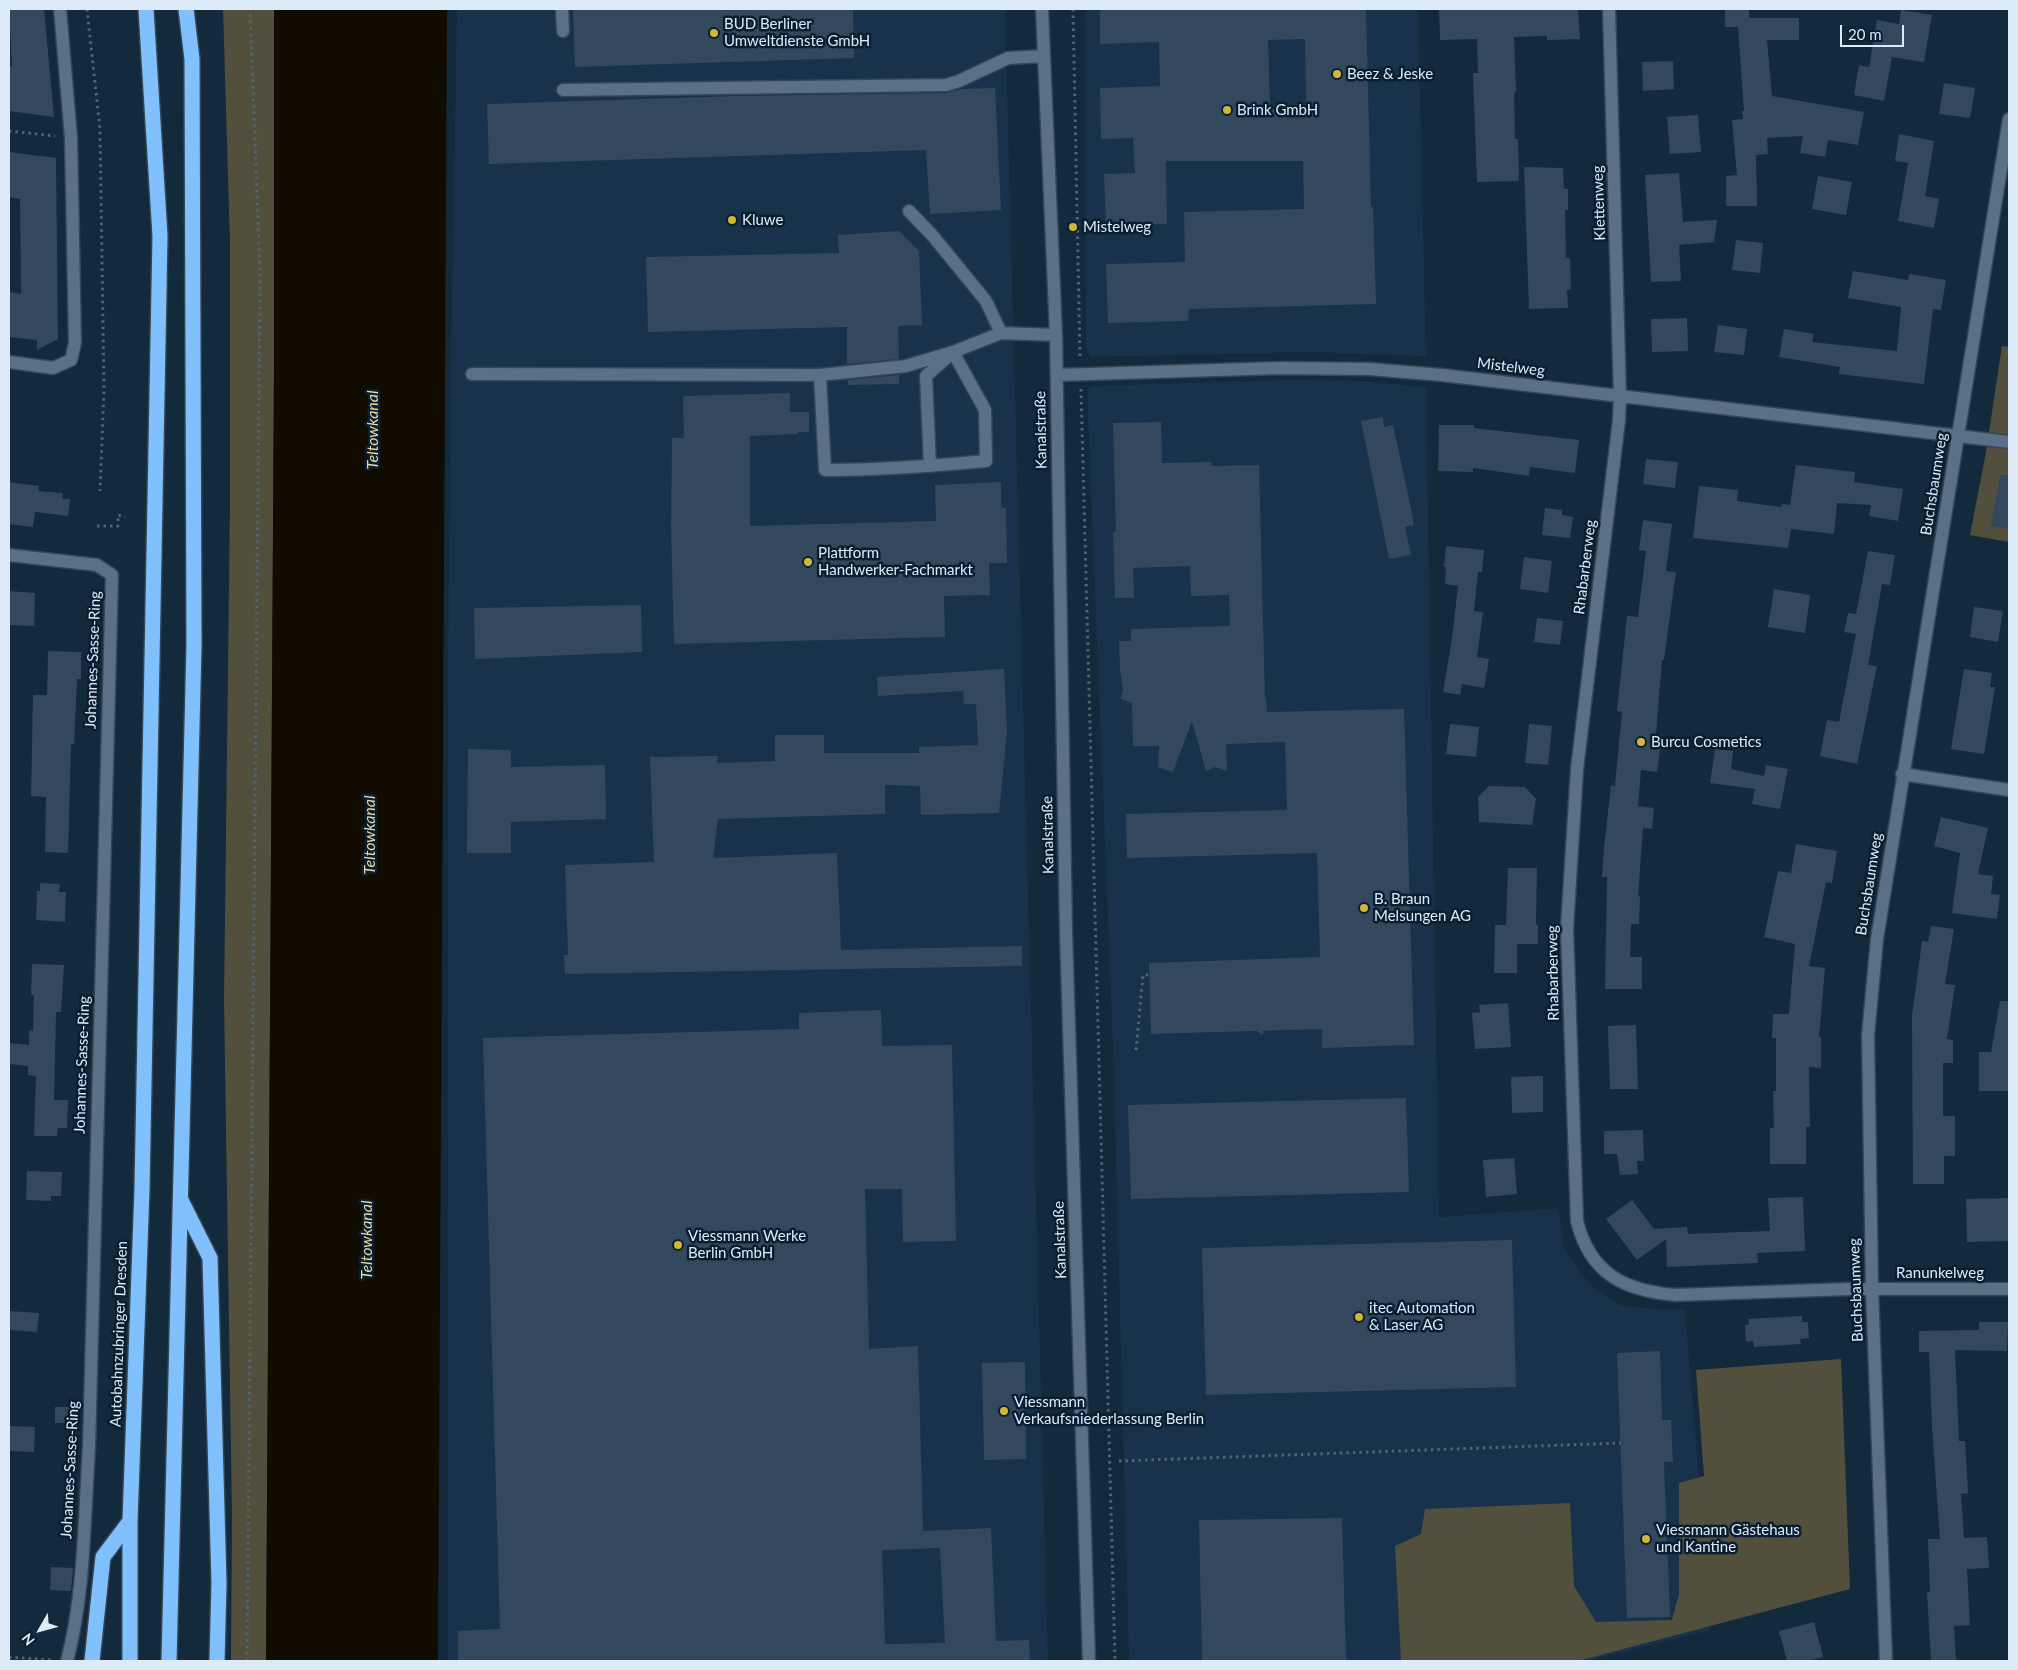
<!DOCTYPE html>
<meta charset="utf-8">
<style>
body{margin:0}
#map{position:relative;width:2018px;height:1670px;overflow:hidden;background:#13293c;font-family:Lato,sans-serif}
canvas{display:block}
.frame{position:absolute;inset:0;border:10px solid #ddeaf7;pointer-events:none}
.north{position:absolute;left:15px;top:1605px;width:50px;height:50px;-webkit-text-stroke:4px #091f31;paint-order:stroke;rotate:232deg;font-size:14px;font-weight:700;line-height:20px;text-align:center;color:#ddeaf7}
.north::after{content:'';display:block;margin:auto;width:18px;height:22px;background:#ddeaf7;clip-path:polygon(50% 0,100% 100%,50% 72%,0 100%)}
.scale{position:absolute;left:1840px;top:25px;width:64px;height:22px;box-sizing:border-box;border:2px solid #ddeaf7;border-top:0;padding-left:6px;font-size:15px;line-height:18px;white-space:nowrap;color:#ddeaf7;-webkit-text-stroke:4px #091f31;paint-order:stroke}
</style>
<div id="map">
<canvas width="2018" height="1670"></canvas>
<div class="frame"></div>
<div class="north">N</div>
<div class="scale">20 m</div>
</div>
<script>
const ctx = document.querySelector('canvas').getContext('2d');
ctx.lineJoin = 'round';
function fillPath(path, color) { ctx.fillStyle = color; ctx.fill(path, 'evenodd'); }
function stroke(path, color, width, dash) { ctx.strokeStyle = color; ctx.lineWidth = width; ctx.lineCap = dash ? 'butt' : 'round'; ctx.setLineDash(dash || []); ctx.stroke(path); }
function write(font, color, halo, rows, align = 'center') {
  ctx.font = font + ' Lato,sans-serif'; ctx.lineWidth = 5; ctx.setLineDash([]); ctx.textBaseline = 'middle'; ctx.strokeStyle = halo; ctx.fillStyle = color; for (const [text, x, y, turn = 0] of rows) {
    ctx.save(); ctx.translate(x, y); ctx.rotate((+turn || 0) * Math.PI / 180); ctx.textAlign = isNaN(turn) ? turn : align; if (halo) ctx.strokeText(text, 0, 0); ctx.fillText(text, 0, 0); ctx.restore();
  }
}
fillPath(new Path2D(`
 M 457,9 L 1005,9 L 1048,1661 L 448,1661 L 448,664 L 451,349 Z
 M 1085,9 L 1418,9 L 1426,356 L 1309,352 L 1090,357 L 1086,347 Z
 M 1290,380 L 1360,381 L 1426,387 L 1439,1217 L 1559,1208 L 1563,1245 L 1578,1270 L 1596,1290 L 1620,1305 L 1662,1310 L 1685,1309 L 1711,1630 L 1587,1661 L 1129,1661 L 1113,1046 L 1087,390 L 1091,386 Z`), '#17324a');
fillPath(new Path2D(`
 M 223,9 L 274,9 L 274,368 L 266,1661 L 231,1661 L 232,1516 L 224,1000 L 230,503 L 230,243 Z
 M 2002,346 L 2009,347 L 2009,542 L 1970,535 L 1986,452 Z
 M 1841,1359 L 1850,1589 L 1578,1661 L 1401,1661 L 1395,1546 L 1421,1534 L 1425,1509 L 1570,1503 L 1574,1586 L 1596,1622 L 1672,1620 L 1679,1594 L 1679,1483 L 1704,1476 L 1696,1370 Z`), '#534f3d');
fillPath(new Path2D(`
 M 274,9 L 447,9 L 438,1661 L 266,1661 L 274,368 Z`), '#120c00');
fillPath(new Path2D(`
 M 9,9 L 44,9 L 54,117 L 9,111 L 9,66 L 12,66 Z
 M 573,9 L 853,9 L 854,58 L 575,67 Z
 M 1100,9 L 1366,9 L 1371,207 L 1373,207 L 1376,304 L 1189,309 L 1188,321 L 1108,323 L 1106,264 L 1185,262 L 1184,212 L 1304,209 L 1303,161 L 1166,161 L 1167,224 L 1106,225 L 1104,174 L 1135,173 L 1133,138 L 1101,139 L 1100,88 L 1160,86 L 1159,42 L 1100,44 ZM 1305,39 L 1306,104 L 1270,105 L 1268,40 Z
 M 1439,9 L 1578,9 L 1580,39 L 1547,40 L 1547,36 L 1514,37 L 1516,92 L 1514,93 L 1515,139 L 1518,139 L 1519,181 L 1477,182 L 1473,73 L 1478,73 L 1477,39 L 1440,40 Z
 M 1725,9 L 1749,9 L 1749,18 L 1799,18 L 1799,40 L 1767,40 L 1772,96 L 1864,112 L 1858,145 L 1828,140 L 1825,157 L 1800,153 L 1803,136 L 1767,138 L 1768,154 L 1756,155 L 1757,206 L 1726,206 L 1726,176 L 1737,175 L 1732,120 L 1743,119 L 1742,111 L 1744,111 L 1738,27 L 1725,27 Z
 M 1901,10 L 1932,15 L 1924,62 L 1892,57 L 1884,101 L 1854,95 L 1859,65 L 1869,67 L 1877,20 L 1899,24 Z
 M 1673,61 L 1674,89 L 1643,91 L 1642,62 Z
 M 1944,83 L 1975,88 L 1970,118 L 1939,114 Z
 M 995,88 L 1001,210 L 930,214 L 926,150 L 489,164 L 487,104 L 736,96 L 946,93 L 962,89 Z
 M 1698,115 L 1701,152 L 1670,154 L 1667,117 Z
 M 1899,134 L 1934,141 L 1925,196 L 1939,199 L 1934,228 L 1898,221 L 1908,163 L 1895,161 Z
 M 9,152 L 56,158 L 58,339 L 37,350 L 37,340 L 9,337 L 9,292 L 21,294 L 20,199 L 9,197 Z
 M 1524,167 L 1563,168 L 1564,189 L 1568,189 L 1568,210 L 1565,210 L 1566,258 L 1570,258 L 1571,289 L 1567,290 L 1568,308 L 1529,309 Z
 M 1679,173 L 1683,222 L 1717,220 L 1714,242 L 1679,245 L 1681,281 L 1651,282 L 1645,175 Z
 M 1818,176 L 1852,182 L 1846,215 L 1812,209 Z
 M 899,231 L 919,251 L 922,325 L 898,326 L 899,359 L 847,364 L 847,327 L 648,332 L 646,257 L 839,253 L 838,235 Z
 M 1736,240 L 1763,243 L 1760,273 L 1732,270 Z
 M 1853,271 L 1908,280 L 1909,274 L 1946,280 L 1941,310 L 1933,309 L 1924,384 L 1839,374 L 1840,367 L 1779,357 L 1784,329 L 1814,334 L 1812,342 L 1897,351 L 1901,307 L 1848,298 Z
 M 1687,318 L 1688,351 L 1652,352 L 1651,319 Z
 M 1718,325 L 1747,329 L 1744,355 L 1714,352 Z
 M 899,375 L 899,384 L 848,385 L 848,380 Z
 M 790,393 L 790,412 L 809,412 L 809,432 L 798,432 L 798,434 L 750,436 L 750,526 L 936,521 L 935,485 L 1001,482 L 1001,508 L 1006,508 L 1007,563 L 989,563 L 990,595 L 944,596 L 945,637 L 674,644 L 671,528 L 672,438 L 684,438 L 683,396 Z
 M 1383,417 L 1384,427 L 1393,425 L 1413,518 L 1413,525 L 1405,527 L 1411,555 L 1389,559 L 1361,421 Z
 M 1161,422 L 1162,463 L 1211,462 L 1212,466 L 1259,465 L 1265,699 L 1266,699 L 1267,712 L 1404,709 L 1414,1045 L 1322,1048 L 1322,1029 L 1151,1034 L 1149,963 L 1320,957 L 1317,853 L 1127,858 L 1126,814 L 1287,810 L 1285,742 L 1226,744 L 1227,771 L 1215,767 L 1206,771 L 1192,721 L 1173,772 L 1158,767 L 1159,746 L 1133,746 L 1132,703 L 1121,699 L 1123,689 L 1120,670 L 1119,641 L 1131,641 L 1131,629 L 1230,626 L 1229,595 L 1191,596 L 1190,566 L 1133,568 L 1134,598 L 1115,598 L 1113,532 L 1116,532 L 1113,423 Z
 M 1439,425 L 1474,425 L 1474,428 L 1579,440 L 1575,473 L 1530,467 L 1529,476 L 1473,468 L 1473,472 L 1438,471 Z
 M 1646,459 L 1678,462 L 1675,488 L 1643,484 Z
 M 1796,465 L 1855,472 L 1854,482 L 1903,489 L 1898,521 L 1869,516 L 1871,505 L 1837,503 L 1834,534 L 1791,529 L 1788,548 L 1693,538 L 1699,486 L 1738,490 L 1737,501 L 1781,507 L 1782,504 L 1790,505 Z
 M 2000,475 L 2009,475 L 2009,529 L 1991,526 Z
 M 9,482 L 39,486 L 38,491 L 63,493 L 62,499 L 70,499 L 68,516 L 35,512 L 33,527 L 9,524 Z
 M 1545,508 L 1562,510 L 1562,515 L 1573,517 L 1570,538 L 1542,535 Z
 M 1643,520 L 1672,524 L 1666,571 L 1676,572 L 1664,660 L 1662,660 L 1656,734 L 1662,735 L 1657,772 L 1641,770 L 1638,806 L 1654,808 L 1652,829 L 1643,828 L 1638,896 L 1640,896 L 1639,924 L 1631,924 L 1630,957 L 1642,957 L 1642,989 L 1605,989 L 1607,877 L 1602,877 L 1604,848 L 1611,785 L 1615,786 L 1622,712 L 1617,711 L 1627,616 L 1638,617 L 1646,551 L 1639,550 Z
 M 1446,546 L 1484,550 L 1482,572 L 1478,572 L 1474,611 L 1483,612 L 1477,657 L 1489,659 L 1484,688 L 1462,684 L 1460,695 L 1443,692 L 1452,639 L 1458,586 L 1445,584 L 1446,567 L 1444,567 Z
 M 1868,551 L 1895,555 L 1890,585 L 1882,584 L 1868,665 L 1877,666 L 1857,764 L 1820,756 L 1827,720 L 1839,722 L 1856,634 L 1844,632 L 1848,613 L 1856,614 Z
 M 1524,557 L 1552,561 L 1548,593 L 1520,589 Z
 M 1774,589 L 1810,595 L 1805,633 L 1768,627 Z
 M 9,591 L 35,593 L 34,626 L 9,625 Z
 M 641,605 L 642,652 L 475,659 L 474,608 Z
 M 1974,607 L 2003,611 L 1998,642 L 1970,637 Z
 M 1537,618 L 1563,621 L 1560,645 L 1534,642 Z
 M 48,651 L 81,652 L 81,679 L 77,679 L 74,744 L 71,744 L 68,853 L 45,852 L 46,797 L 31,796 L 33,695 L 47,695 Z
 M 1004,669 L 1007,731 L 999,813 L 921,815 L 920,786 L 885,785 L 885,814 L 718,819 L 713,858 L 837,853 L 841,950 L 1022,946 L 1022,966 L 565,974 L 564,955 L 568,955 L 565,865 L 654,862 L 650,757 L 718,756 L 717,763 L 775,761 L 775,735 L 824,735 L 824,753 L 919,753 L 919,747 L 978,745 L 976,704 L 964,704 L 963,691 L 878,696 L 877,677 Z
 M 1964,669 L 1992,673 L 1990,687 L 1995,687 L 1984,754 L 1951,749 Z
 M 1450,724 L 1479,727 L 1476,757 L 1446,754 Z
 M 1529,724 L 1552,726 L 1548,765 L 1525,763 Z
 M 468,749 L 511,750 L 511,767 L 605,765 L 606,819 L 511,822 L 511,853 L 467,853 Z
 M 1715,749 L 1733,751 L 1731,769 L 1764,776 L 1766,765 L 1788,769 L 1780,809 L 1752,804 L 1755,789 L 1710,783 Z
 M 1489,786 L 1525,787 L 1536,799 L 1532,825 L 1479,822 L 1478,797 Z
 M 1941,817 L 1988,828 L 1978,874 L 1993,876 L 1991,894 L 2000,895 L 1997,919 L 1952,913 L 1960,853 L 1934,846 Z
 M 1796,844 L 1837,851 L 1832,883 L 1826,882 L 1809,966 L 1825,968 L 1819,1037 L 1821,1037 L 1821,1068 L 1809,1067 L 1810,1127 L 1806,1127 L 1806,1164 L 1770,1164 L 1770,1128 L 1774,1128 L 1773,1091 L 1776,1091 L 1776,1038 L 1772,1038 L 1773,1014 L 1789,1014 L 1795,944 L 1764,937 L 1778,871 L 1791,873 Z
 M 1508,868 L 1537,868 L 1536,925 L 1538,925 L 1538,944 L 1517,944 L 1517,973 L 1494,973 L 1495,925 L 1506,925 Z
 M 40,883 L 60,884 L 59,892 L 66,892 L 65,922 L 36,920 L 37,891 L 40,891 Z
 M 1931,926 L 1954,929 L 1945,984 L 1955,985 L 1947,1039 L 1953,1040 L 1953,1063 L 1943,1063 L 1943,1116 L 1955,1116 L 1955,1156 L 1944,1156 L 1944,1184 L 1913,1184 L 1912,1016 L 1922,941 L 1928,942 Z
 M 32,964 L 64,965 L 61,1012 L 56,1012 L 54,1100 L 68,1100 L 67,1128 L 58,1128 L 57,1136 L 34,1136 L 36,1076 L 28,1075 L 28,1066 L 9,1064 L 9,1043 L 29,1045 L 29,1030 L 33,1031 L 34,995 L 31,995 Z
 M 2000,1001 L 2009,1001 L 2009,1091 L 1979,1091 L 1979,1052 L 1991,1052 Z
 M 1508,1003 L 1511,1047 L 1475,1049 L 1472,1013 L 1480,1012 L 1479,1005 Z
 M 881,1010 L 882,1046 L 952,1045 L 956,1241 L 903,1242 L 902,1189 L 865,1189 L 869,1349 L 918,1346 L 923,1531 L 991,1528 L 996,1641 L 1029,1640 L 1030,1661 L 458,1661 L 458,1631 L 500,1629 L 483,1038 L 799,1029 L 799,1013 ZM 940,1548 L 945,1643 L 885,1644 L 882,1550 Z
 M 1636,1025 L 1638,1089 L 1610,1089 L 1608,1026 Z
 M 1543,1076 L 1543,1112 L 1512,1113 L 1511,1077 Z
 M 1406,1098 L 1409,1192 L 1131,1199 L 1128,1105 Z
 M 1643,1130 L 1644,1161 L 1637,1161 L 1638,1174 L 1620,1175 L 1617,1154 L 1604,1154 L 1604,1131 Z
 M 1514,1158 L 1517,1194 L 1486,1197 L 1483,1160 Z
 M 27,1171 L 62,1172 L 61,1196 L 51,1196 L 51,1201 L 26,1200 Z
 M 1803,1197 L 1805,1251 L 1757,1253 L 1758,1263 L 1667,1267 L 1666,1239 L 1637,1260 L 1606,1219 L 1632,1200 L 1654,1229 L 1687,1227 L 1688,1234 L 1770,1231 L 1768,1198 Z
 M 2009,1198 L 2009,1241 L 1967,1242 L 1966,1199 Z
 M 1512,1240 L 1516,1387 L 1206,1395 L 1202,1248 Z
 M 9,1311 L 39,1313 L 37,1332 L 9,1330 Z
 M 1802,1316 L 1802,1322 L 1808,1322 L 1809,1338 L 1800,1339 L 1801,1344 L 1754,1347 L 1753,1341 L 1746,1342 L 1745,1325 L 1749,1325 L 1748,1319 Z
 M 1979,1322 L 2008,1322 L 2007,1351 L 1955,1350 L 1959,1441 L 1965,1441 L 1968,1493 L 1961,1494 L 1964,1538 L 1987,1537 L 1989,1568 L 1967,1569 L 1970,1625 L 1954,1626 L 1956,1661 L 1931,1661 L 1927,1592 L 1930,1592 L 1928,1539 L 1940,1539 L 1932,1427 L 1929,1352 L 1919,1352 L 1919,1331 L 1979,1330 Z
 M 1660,1351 L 1662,1420 L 1671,1420 L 1673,1462 L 1664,1462 L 1670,1617 L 1627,1618 L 1617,1353 Z
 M 1025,1362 L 1026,1459 L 984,1460 L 982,1363 Z
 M 55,1407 L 75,1407 L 75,1423 L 55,1423 Z
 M 9,1426 L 35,1427 L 34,1452 L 9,1451 Z
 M 1342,1518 L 1346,1661 L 1202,1661 L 1199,1520 Z
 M 51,1567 L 73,1568 L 71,1591 L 50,1590 Z
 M 1814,1622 L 1823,1657 L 1807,1661 L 1787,1661 L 1779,1631 Z`), '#33485c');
stroke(new Path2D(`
 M 1257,1031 L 1260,1028`), '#314658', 12, [12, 6]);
const minor = new Path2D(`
 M 562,9 L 563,31
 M 1042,9 L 1056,335 L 1066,932 L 1089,1661
 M 1609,9 L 1620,396 L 1619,420 L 1577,769 L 1567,928 L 1577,1221 C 1590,1274 1625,1291 1676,1295 L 1849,1289 L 2009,1289
 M 563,90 L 946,85 L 959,81 L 1008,58 L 1043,56
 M 909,211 L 932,235 L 986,301 L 1001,333
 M 9,362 L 53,368 L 71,360 L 75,343 L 71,138 L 60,9
 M 472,374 L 820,375 L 906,366 L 953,352 L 1001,333 L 1056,335
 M 820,375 L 825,470 C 879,470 932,466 986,461 L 985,410 L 953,352 L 926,376 L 930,466
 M 1057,375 L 1280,368 L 1369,369 L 1442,375 L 2009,442
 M 9,555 L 97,565 L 112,575 L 89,1448 C 84,1519 85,1592 67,1661
 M 1902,774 L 2009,790
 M 1886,1661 L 1872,1289 L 1868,1035 L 1877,939 L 2009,119`);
const highway = new Path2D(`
 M 181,1200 L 210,1258 L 219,1583 L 217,1661
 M 92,1661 L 103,1557 L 130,1521
 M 130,1661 L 130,1521 L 142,1189 L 160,236 L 146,9
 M 169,1661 L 194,645 L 192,59 L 186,9`);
stroke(minor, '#354555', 15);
stroke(highway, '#354555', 18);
stroke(new Path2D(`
 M 87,9 L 100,129 L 104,390 L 100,491
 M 1073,9 L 1080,358
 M 9,131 L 55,136
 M 1081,389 L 1115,1661
 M 97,526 L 118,526 L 118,515 L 125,517
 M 1136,1050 L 1143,975 L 1149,975
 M 1119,1461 L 1621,1443
 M 9,1657 L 51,1660
 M 247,1661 L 260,273 L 250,9`), '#526576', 3, [2.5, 4]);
stroke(minor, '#597087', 12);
stroke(highway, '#80c0fc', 15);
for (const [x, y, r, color] of [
 [714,33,5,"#d4b635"],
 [1337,74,5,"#d4b635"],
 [1227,110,5,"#d4b635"],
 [732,220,5,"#d4b635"],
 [1073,227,5,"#d4b635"],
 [808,562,5,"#d4b635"],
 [1641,742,5,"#d4b635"],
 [1364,908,5,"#d4b635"],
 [678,1245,5,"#d4b635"],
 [1359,1317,5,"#d4b635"],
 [1004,1411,5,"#d4b635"],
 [1646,1539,5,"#d4b635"]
]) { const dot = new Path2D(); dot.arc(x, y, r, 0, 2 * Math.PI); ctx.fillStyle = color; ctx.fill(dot); stroke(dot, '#091f31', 2); }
write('15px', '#ddeaf7', '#091f31', [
 ["BUD Berliner",724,24],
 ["Umweltdienste GmbH",724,41],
 ["Beez & Jeske",1347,74],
 ["Brink GmbH",1237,110],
 ["Kluwe",742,220],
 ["Mistelweg",1083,227],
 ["Plattform",818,553],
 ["Handwerker-Fachmarkt",818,570],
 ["Burcu Cosmetics",1651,742],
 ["B. Braun",1374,899],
 ["Melsungen AG",1374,916],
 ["Viessmann Werke",688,1236],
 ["Berlin GmbH",688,1253],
 ["itec Automation",1369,1308],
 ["& Laser AG",1369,1325],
 ["Viessmann",1014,1402],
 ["Verkaufsniederlassung Berlin",1014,1419],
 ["Viessmann Gästehaus",1656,1530],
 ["und Kantine",1656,1547]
], 'left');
write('15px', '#ddeaf7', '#091f31', [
 ["Klettenweg",1599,203,-92],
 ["Mistelweg",1511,367,7],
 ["Kanalstraße",1041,430,-91],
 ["Buchsbaumweg",1934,484,-81],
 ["Rhabarberweg",1585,567,-83],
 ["Johannes-Sasse-Ring",93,660,-88],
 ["Kanalstraße",1048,835,-91],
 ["Buchsbaumweg",1869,884,-81],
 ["Rhabarberweg",1553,973,-91],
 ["Johannes-Sasse-Ring",82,1065,-88],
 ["Kanalstraße",1060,1240,-92],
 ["Ranunkelweg",1940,1273],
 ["Buchsbaumweg",1856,1290,-92],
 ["Autobahnzubringer Dresden",119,1334,-88],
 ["Johannes-Sasse-Ring",70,1470,-87]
]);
write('italic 16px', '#ebdca5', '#091f31', [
 ["Teltowkanal",373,430,-90],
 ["Teltowkanal",370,835,-90],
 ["Teltowkanal",367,1240,-90]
]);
</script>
